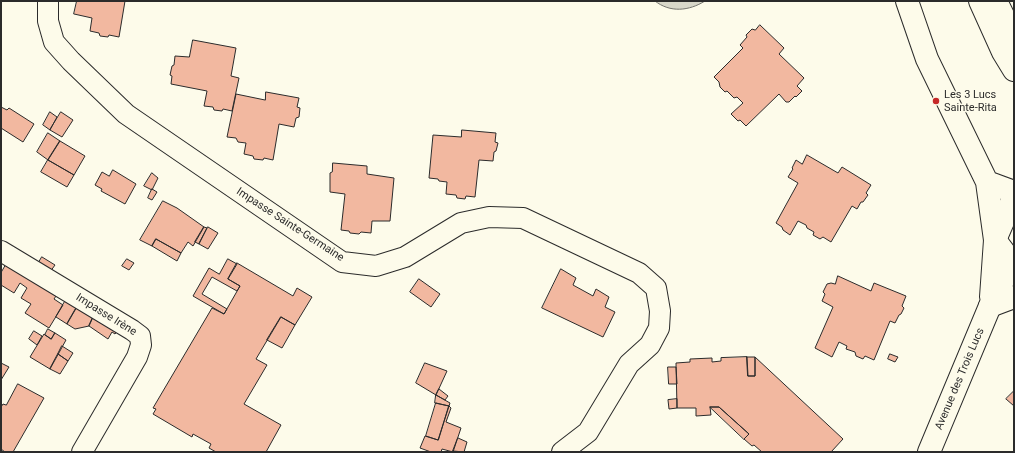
<!DOCTYPE html>
<meta charset="utf-8">
<style>
body{margin:0}
#map{position:relative;width:1015px;height:453px;overflow:hidden;background:#fdfbea;font-family:Roboto,sans-serif}
canvas{display:block}
.frame{position:absolute;inset:0;border:2px solid #2b2b2b;pointer-events:none}
</style>
<div id="map">
<canvas width="1015" height="453"></canvas>
<div class="frame"></div>
</div>
<script>
const ctx = document.querySelector('canvas').getContext('2d');
ctx.lineJoin = 'round';
function fillPath(path, color) { ctx.fillStyle = color; ctx.fill(path, 'evenodd'); }
function stroke(path, color, width, dash) { ctx.strokeStyle = color; ctx.lineWidth = width; ctx.lineCap = dash ? 'butt' : 'round'; ctx.setLineDash(dash || []); ctx.stroke(path); }
function write(font, color, halo, rows, align = 'center') {
  ctx.font = font + ' Roboto,sans-serif'; ctx.lineWidth = 3; ctx.setLineDash([]); ctx.textBaseline = 'middle'; ctx.strokeStyle = halo; ctx.fillStyle = color; for (const [text, x, y, turn = 0] of rows) {
    ctx.save(); ctx.translate(x, y); ctx.rotate((+turn || 0) * Math.PI / 180); ctx.textAlign = isNaN(turn) ? turn : align; if (halo) ctx.strokeText(text, 0, 0); ctx.fillText(text, 0, 0); ctx.restore();
  }
}
const water = new Path2D(`
 M 655,1 L 705,1 C 689,11 670,13 655,1 Z`);
fillPath(water, '#d8d7c9');
stroke(water, '#74746e', 1);
const building = new Path2D(`
 M 77,1 L 125,1 L 119,37 L 109,35 L 108,37 L 100,36 L 99,33 L 90,31 L 92,18 L 74,14 Z
 M 760,25 L 784,48 L 779,54 L 804,78 L 797,86 L 802,91 L 796,97 L 795,96 L 789,102 L 786,102 L 779,94 L 746,126 L 740,120 L 738,121 L 731,114 L 743,103 L 737,97 L 734,98 L 727,91 L 725,92 L 720,87 L 719,82 L 714,77 L 743,48 L 740,45 L 747,37 L 746,35 L 752,29 L 755,30 Z
 M 193,40 L 236,48 L 231,76 L 239,78 L 232,111 L 223,109 L 222,111 L 214,110 L 213,107 L 204,106 L 207,91 L 171,84 L 172,76 L 170,75 L 172,66 L 174,65 L 175,56 L 189,57 Z
 M 266,92 L 299,98 L 297,107 L 300,108 L 299,117 L 296,118 L 294,127 L 279,124 L 273,160 L 264,158 L 263,160 L 254,159 L 253,156 L 244,154 L 246,143 L 238,142 L 236,138 L 227,137 L 236,94 L 265,100 Z
 M 1,107 L 7,110 L 9,108 L 34,124 L 23,142 L 1,128 Z
 M 50,112 L 57,117 L 50,130 L 43,125 Z
 M 61,112 L 73,120 L 62,137 L 50,130 Z
 M 462,130 L 496,133 L 495,142 L 498,143 L 496,151 L 494,152 L 493,161 L 479,160 L 475,197 L 466,196 L 465,199 L 457,198 L 456,195 L 446,194 L 447,182 L 439,181 L 438,179 L 429,178 L 433,135 L 461,137 Z
 M 48,133 L 60,141 L 48,160 L 37,152 Z
 M 60,141 L 85,156 L 74,175 L 48,160 Z
 M 807,155 L 838,173 L 842,167 L 871,185 L 866,193 L 868,195 L 863,202 L 861,202 L 857,209 L 852,206 L 831,242 L 823,237 L 820,239 L 813,235 L 814,232 L 807,228 L 806,225 L 798,221 L 790,235 L 783,230 L 782,227 L 776,223 L 798,183 L 788,177 L 793,169 L 792,168 L 796,160 L 802,164 Z
 M 48,160 L 74,175 L 67,187 L 41,172 Z
 M 333,163 L 367,166 L 367,174 L 394,178 L 390,221 L 372,221 L 371,233 L 361,232 L 359,234 L 350,233 L 349,231 L 341,230 L 345,194 L 330,192 L 330,173 L 332,172 Z
 M 113,170 L 136,184 L 125,204 L 101,191 L 102,189 L 95,185 L 102,172 L 109,176 Z
 M 152,173 L 158,178 L 152,190 L 144,186 Z
 M 152,189 L 157,192 L 152,200 L 148,198 Z
 M 163,201 L 177,208 L 204,227 L 193,246 L 188,242 L 181,253 L 156,239 L 152,246 L 140,240 Z
 M 204,227 L 207,228 L 199,244 L 195,242 Z
 M 208,227 L 218,233 L 208,249 L 199,244 Z
 M 156,239 L 181,253 L 177,261 L 152,246 Z
 M 42,257 L 55,265 L 50,272 L 38,264 Z
 M 127,259 L 134,263 L 129,270 L 122,266 Z
 M 228,259 L 237,264 L 228,279 L 240,286 L 237,291 L 212,277 L 202,294 L 227,309 L 224,314 L 193,296 L 209,268 L 219,274 Z
 M 7,263 L 58,293 L 54,299 L 63,305 L 49,328 L 25,313 L 31,304 L 21,298 L 27,288 L 20,283 L 14,293 L 1,285 L 1,273 Z
 M 237,263 L 293,296 L 297,288 L 312,297 L 295,325 L 281,317 L 256,359 L 267,365 L 244,404 L 281,425 L 266,452 L 216,452 L 209,448 L 211,444 L 193,434 L 192,437 L 153,414 L 156,409 L 153,408 L 212,308 L 224,314 L 240,286 L 228,279 Z
 M 561,269 L 576,278 L 573,285 L 593,296 L 596,289 L 609,297 L 605,307 L 615,312 L 603,337 L 542,308 Z
 M 838,276 L 871,291 L 874,283 L 906,296 L 902,306 L 904,308 L 901,314 L 899,315 L 895,323 L 890,321 L 874,360 L 865,356 L 863,359 L 856,356 L 855,352 L 846,349 L 847,346 L 839,342 L 832,357 L 815,348 L 833,307 L 822,301 L 825,294 L 823,292 L 827,284 L 831,283 L 835,284 Z
 M 419,279 L 440,294 L 431,307 L 410,292 Z
 M 67,298 L 78,305 L 67,324 L 56,317 Z
 M 78,305 L 94,315 L 89,326 L 75,329 L 67,324 Z
 M 94,315 L 118,330 L 115,334 L 112,332 L 108,339 L 89,326 Z
 M 281,317 L 295,325 L 282,348 L 267,340 Z
 M 48,329 L 55,333 L 51,339 L 45,335 Z
 M 34,331 L 42,336 L 37,345 L 29,339 Z
 M 55,333 L 66,340 L 50,369 L 30,357 L 44,334 L 51,339 Z
 M 62,346 L 73,353 L 68,361 L 58,354 Z
 M 58,354 L 68,361 L 60,374 L 50,369 Z
 M 890,354 L 898,357 L 895,362 L 888,359 Z
 M 747,357 L 755,357 L 755,376 L 748,376 Z
 M 747,357 L 748,376 L 755,376 L 755,357 L 843,439 L 831,452 L 762,452 L 754,445 L 752,446 L 744,439 L 749,434 L 719,407 L 710,407 L 711,415 L 696,416 L 696,408 L 677,408 L 676,363 L 690,362 L 690,359 L 712,358 L 712,362 L 721,361 L 721,358 Z
 M 1,363 L 9,367 L 1,380 Z
 M 425,363 L 447,371 L 436,395 L 416,383 Z
 M 668,367 L 676,367 L 677,384 L 669,384 Z
 M 18,384 L 44,398 L 13,452 L 5,452 L 1,449 L 1,407 L 3,404 L 6,405 Z
 M 439,389 L 448,396 L 445,400 L 436,395 Z
 M 1014,391 L 1014,406 L 1006,399 Z
 M 436,395 L 450,403 L 449,406 L 435,403 Z
 M 677,399 L 677,408 L 669,409 L 668,400 Z
 M 436,403 L 449,406 L 438,440 L 426,436 Z
 M 449,406 L 451,408 L 446,422 L 461,428 L 453,452 L 442,449 L 441,452 L 431,452 L 420,448 L 425,436 L 438,440 Z
 M 710,407 L 719,407 L 749,434 L 744,439 Z
 M 458,438 L 467,442 L 464,452 L 453,451 Z`);
fillPath(building, '#f2b8a0');
stroke(building, '#2b2b2b', 1);
const minor = new Path2D(`
 M 48,1 L 48,21 L 54,42 L 71,61 L 126,114 L 342,262 L 376,266 L 405,257 L 461,223 L 489,217 L 523,218 L 639,273 L 656,288 L 660,311 L 659,328 L 650,345 L 629,364 L 588,432 L 562,452
 M 1,251 L 132,330 L 140,336 L 141,345 L 137,357 L 82,452`);
const secondary = new Path2D(`
 M 991,297 L 995,240 L 1014,196
 M 929,452 L 990,306 L 1014,259`);
const primary = new Path2D(`
 M 907,1 L 927,59 L 987,182 L 995,240 L 1014,265
 M 980,1 L 1003,52 L 1014,70
 M 998,5 L 1014,38
 M 987,182 L 1014,192
 M 990,306 L 1014,297`);
stroke(minor, '#2b2b2b', 22);
stroke(secondary, '#2b2b2b', 24);
stroke(primary, '#2b2b2b', 24);
stroke(minor, '#fdfbea', 20);
stroke(secondary, '#fdfbea', 22);
stroke(primary, '#fdfbea', 22);
for (const [x, y, r, color] of [
 [936,101,4,"#c62828"]
]) { const dot = new Path2D(); dot.arc(x, y, r, 0, 2 * Math.PI); ctx.fillStyle = color; ctx.fill(dot); stroke(dot, '#fdfbea', 1.5); }
write('11px', '#2b2b2b', '#fdfbea', [
 ["Les 3 Lucs",944,95],
 ["Sainte-Rita",944,108]
], 'left');
write('11px', '#2b2b2b', '#fdfbea', [
 ["Impasse Sainte-Germaine",290,225,33],
 ["Impasse Irène",106,315,32],
 ["Avenue des Trois Lucs",960,379,-67]
]);
</script>
